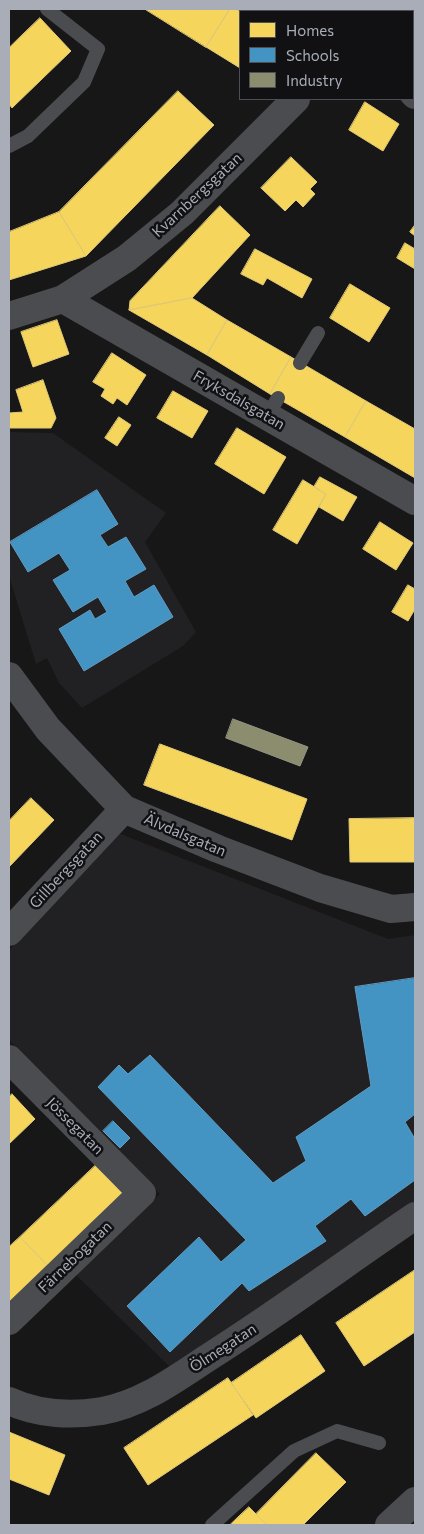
<!DOCTYPE html>
<meta charset="utf-8">
<style>
body{margin:0}
#map{position:relative;width:424px;height:1534px;overflow:hidden;background:#171717;font-family:Commissioner,sans-serif}
canvas{display:block}
.frame{position:absolute;inset:0;border:10px solid #a8adb8;pointer-events:none}
.legend{position:absolute;left:239px;top:10px;width:175px;height:90px;box-sizing:border-box;background:#111113;border:1px solid #4d4f55;margin:0;padding:6px 9px;list-style:none;font-size:15px;color:#a8adb8}
.legend li{display:flex;align-items:center;gap:10px;height:25px}
.legend b{width:25px;border:1px solid #4d4f55}
</style>
<div id="map">
<canvas width="424" height="1534"></canvas>
<div class="frame"></div>
<ul class="legend">
<li><b style="height:14px;background:#f6d55c"></b>Homes</li>
<li><b style="height:14px;background:#4393c3"></b>Schools</li>
<li><b style="height:14px;background:#8c8c6e"></b>Industry</li>
</ul>
</div>
<script>
const ctx = document.querySelector('canvas').getContext('2d');
ctx.lineJoin = 'round';
function fillPath(path, color) { ctx.fillStyle = color; ctx.fill(path, 'evenodd'); }
function stroke(path, color, width, dash) { ctx.strokeStyle = color; ctx.lineWidth = width; ctx.lineCap = dash ? 'butt' : 'round'; ctx.setLineDash(dash || []); ctx.stroke(path); }
function write(font, color, halo, rows, align = 'center') {
  ctx.font = font + ' Commissioner,sans-serif'; ctx.lineWidth = 5; ctx.setLineDash([]); ctx.textBaseline = 'middle'; ctx.strokeStyle = halo; ctx.fillStyle = color; for (const [text, x, y, turn = 0] of rows) {
    ctx.save(); ctx.translate(x, y); ctx.rotate((+turn || 0) * Math.PI / 180); ctx.textAlign = isNaN(turn) ? turn : align; if (halo) ctx.strokeText(text, 0, 0); ctx.fillText(text, 0, 0); ctx.restore();
  }
}
fillPath(new Path2D(`
 M 9,432 L 53,433 L 166,513 L 145,542 L 196,632 L 183,646 L 82,708 L 59,683 L 47,658 L 36,664 L 9,576 Z
 M 118,833 L 388,939 L 415,935 L 415,1205 L 176,1373 L 76,1275 L 160,1194 L 9,1040 L 9,950 Z`), '#212123');
const homes = new Path2D(`
 M 145,9 L 230,9 L 206,47 Z
 M 230,9 L 244,11 L 240,11 L 240,68 L 206,47 Z
 M 40,18 L 71,51 L 12,108 L 9,104 L 9,48 Z
 M 178,91 L 214,125 L 86,256 L 59,212 Z
 M 365,102 L 399,124 L 383,151 L 349,130 Z
 M 291,157 L 317,182 L 310,189 L 315,194 L 303,207 L 296,200 L 285,211 L 261,188 Z
 M 220,206 L 250,235 L 192,298 L 129,310 L 130,301 Z
 M 59,212 L 86,256 L 9,280 L 9,232 Z
 M 415,225 L 415,236 L 410,232 Z
 M 405,243 L 415,249 L 415,269 L 397,258 Z
 M 255,249 L 312,279 L 302,298 L 267,278 L 263,285 L 241,274 Z
 M 350,284 L 390,308 L 369,342 L 330,318 Z
 M 192,298 L 227,320 L 207,355 L 129,310 Z
 M 57,320 L 69,354 L 33,367 L 21,332 Z
 M 227,320 L 291,357 L 270,394 L 207,355 Z
 M 112,353 L 146,375 L 127,405 L 117,398 L 113,404 L 101,396 L 105,389 L 93,382 Z
 M 291,357 L 366,401 L 345,437 L 270,394 Z
 M 43,380 L 56,418 L 51,428 L 9,428 L 9,413 L 23,412 L 16,390 Z
 M 173,391 L 208,411 L 192,438 L 157,418 Z
 M 366,401 L 415,429 L 415,478 L 345,437 Z
 M 119,417 L 131,425 L 117,446 L 105,438 Z
 M 237,428 L 286,457 L 264,494 L 215,464 Z
 M 320,477 L 357,497 L 343,521 L 319,507 L 326,494 L 314,487 Z
 M 303,480 L 326,494 L 297,544 L 273,530 Z
 M 380,522 L 413,543 L 396,570 L 363,549 Z
 M 408,585 L 415,589 L 415,609 L 408,621 L 392,612 Z
 M 160,744 L 307,799 L 292,840 L 144,785 Z
 M 31,798 L 54,820 L 9,867 L 9,821 Z
 M 415,818 L 415,862 L 350,862 L 349,819 Z
 M 12,1094 L 35,1119 L 9,1144 L 9,1097 Z
 M 96,1165 L 125,1196 L 49,1267 L 20,1237 Z
 M 20,1237 L 49,1267 L 11,1302 L 9,1299 L 9,1247 Z
 M 415,1270 L 415,1332 L 364,1366 L 336,1323 Z
 M 301,1335 L 325,1371 L 256,1418 L 231,1383 Z
 M 228,1378 L 253,1415 L 148,1485 L 124,1448 Z
 M 9,1432 L 65,1455 L 49,1495 L 9,1479 Z
 M 316,1453 L 346,1482 L 303,1525 L 267,1525 L 256,1514 Z
 M 249,1507 L 267,1525 L 230,1525 Z`);
fillPath(homes, '#f6d55c');
stroke(homes, '#dfc978', 1);
const schools = new Path2D(`
 M 97,490 L 118,524 L 100,535 L 108,547 L 126,537 L 146,569 L 125,581 L 134,597 L 154,585 L 173,617 L 84,671 L 59,629 L 90,610 L 95,619 L 107,612 L 98,597 L 73,612 L 53,580 L 70,570 L 59,553 L 28,572 L 10,542 Z
 M 415,978 L 415,1114 L 405,1122 L 415,1139 L 415,1180 L 365,1216 L 351,1199 L 315,1226 L 326,1241 L 249,1291 L 242,1283 L 170,1352 L 127,1306 L 199,1237 L 221,1262 L 246,1240 L 98,1087 L 119,1065 L 128,1074 L 150,1055 L 273,1183 L 306,1161 L 296,1137 L 371,1086 L 355,987 Z
 M 113,1121 L 130,1138 L 120,1148 L 103,1131 Z`);
fillPath(schools, '#4393c3');
stroke(schools, '#619bc0', 1);
const industry = new Path2D(`
 M 233,719 L 308,747 L 300,766 L 226,738 Z`);
fillPath(industry, '#8c8c6e');
stroke(industry, '#949684', 1);
stroke(new Path2D(`
 M 9,146 L 28,136 L 84,82 L 98,49 L 47,9
 M 300,363 L 318,333
 M 267,416 L 278,398
 M 212,1525 L 294,1451 L 337,1431 L 379,1443`), '#4b4c50', 14);
stroke(new Path2D(`
 M 383,11 L 385,9
 M 63,299 L 415,501
 M 9,316 L 63,299 L 127,258 L 182,213 L 296,99
 M 9,676 L 48,729 L 124,809 L 218,849 L 320,888 L 391,909 L 415,907
 M 9,932 L 124,809
 M 9,1059 L 142,1193 L 9,1321
 M 9,1401 C 37,1414 71,1416 102,1411 C 143,1404 178,1377 212,1355 C 281,1311 347,1262 415,1216`), '#4b4c50', 28);
stroke(new Path2D(`
 M 273,9 L 277,11
 M 413,93 L 415,95
 M 389,1525 L 415,1501`), '#4b4c50', 28);
write('15px', '#a8adb8', '#111113', [
 ["Kvarnbergsgatan",197,195,-43],
 ["Fryksdalsgatan",239,400,30],
 ["Älvdalsgatan",185,835,23],
 ["Gillbergsgatan",66,870,-47],
 ["Jössegatan",75,1126,45],
 ["Färnebogatan",75,1257,-44],
 ["Ölmegatan",223,1348,-33]
]);
</script>
